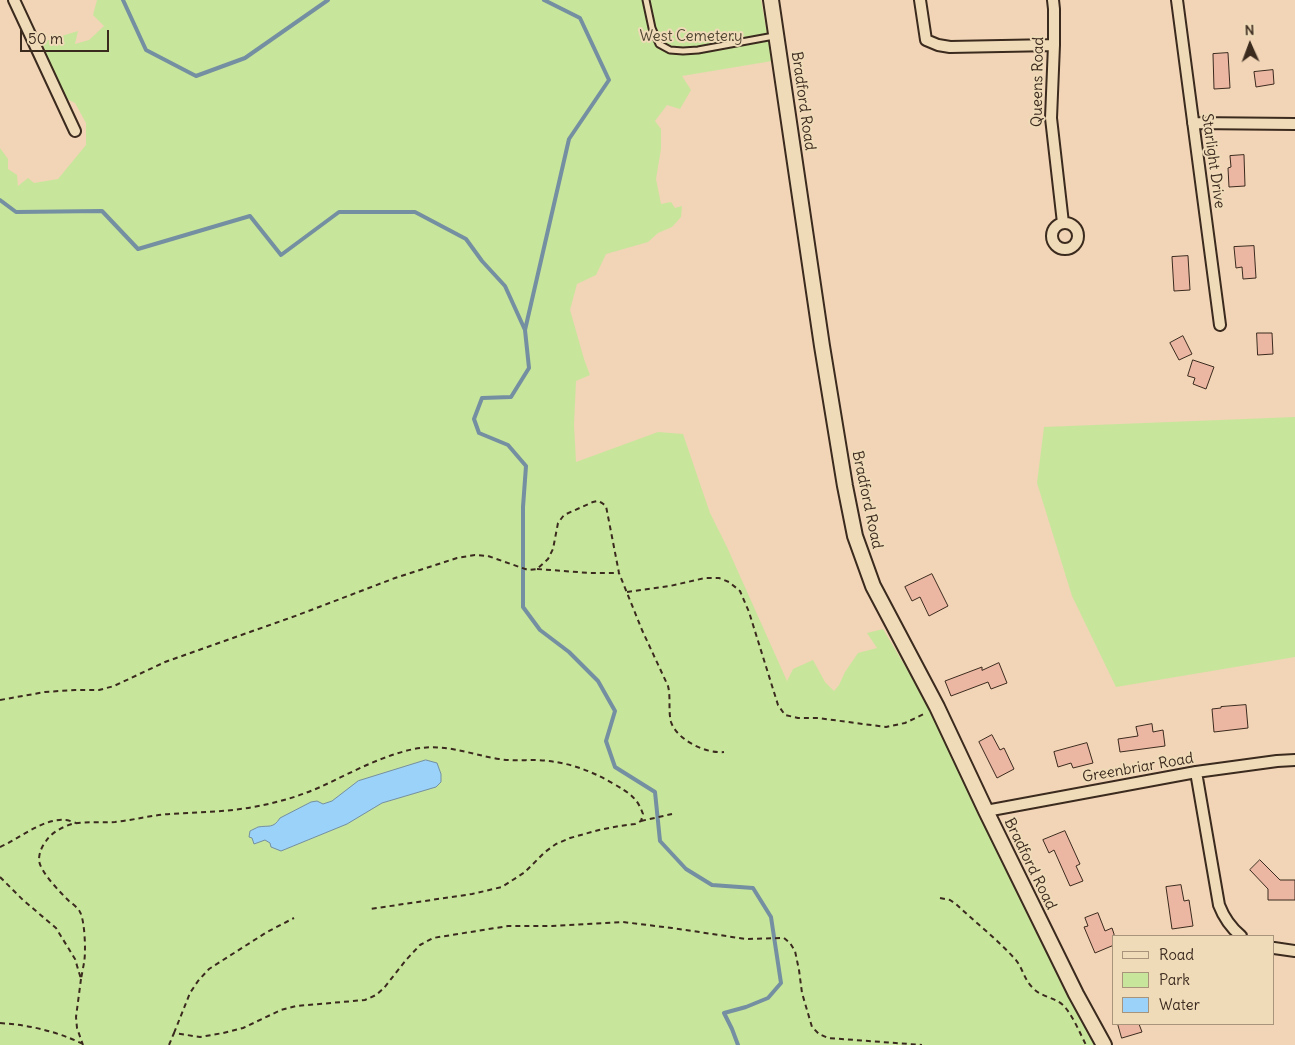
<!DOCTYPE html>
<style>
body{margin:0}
#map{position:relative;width:1295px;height:1045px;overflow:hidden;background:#f1d5b6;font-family:Delius,sans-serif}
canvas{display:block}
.legend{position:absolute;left:1112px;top:935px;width:162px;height:90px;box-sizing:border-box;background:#f0dbb9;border:1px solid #a8947b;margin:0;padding:6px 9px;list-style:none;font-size:15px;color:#3b2a1e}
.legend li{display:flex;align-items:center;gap:10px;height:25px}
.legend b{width:25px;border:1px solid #a8947b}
.north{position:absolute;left:1225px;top:20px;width:50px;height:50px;-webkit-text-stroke:4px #f0dbb9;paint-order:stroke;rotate:358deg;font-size:14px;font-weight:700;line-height:20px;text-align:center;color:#3b2a1e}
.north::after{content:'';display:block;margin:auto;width:18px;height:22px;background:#3b2a1e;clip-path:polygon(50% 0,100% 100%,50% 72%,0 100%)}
.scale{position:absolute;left:20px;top:30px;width:89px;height:22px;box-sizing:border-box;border:2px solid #3b2a1e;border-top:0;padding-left:6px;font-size:15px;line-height:18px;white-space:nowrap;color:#3b2a1e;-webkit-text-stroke:4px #f0dbb9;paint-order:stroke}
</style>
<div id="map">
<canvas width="1295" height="1045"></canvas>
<ul class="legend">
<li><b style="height:6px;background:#f0dbb9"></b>Road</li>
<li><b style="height:14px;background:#c8e59c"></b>Park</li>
<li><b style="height:14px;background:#9ad2f9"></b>Water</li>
</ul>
<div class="north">N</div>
<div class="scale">50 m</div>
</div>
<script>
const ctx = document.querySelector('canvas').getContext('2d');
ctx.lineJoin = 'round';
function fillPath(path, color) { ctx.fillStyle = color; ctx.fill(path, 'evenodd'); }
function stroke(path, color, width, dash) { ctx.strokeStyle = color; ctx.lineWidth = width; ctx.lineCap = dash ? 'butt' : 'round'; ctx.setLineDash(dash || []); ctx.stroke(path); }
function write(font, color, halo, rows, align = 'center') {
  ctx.font = font + ' Delius,sans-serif'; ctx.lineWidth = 4; ctx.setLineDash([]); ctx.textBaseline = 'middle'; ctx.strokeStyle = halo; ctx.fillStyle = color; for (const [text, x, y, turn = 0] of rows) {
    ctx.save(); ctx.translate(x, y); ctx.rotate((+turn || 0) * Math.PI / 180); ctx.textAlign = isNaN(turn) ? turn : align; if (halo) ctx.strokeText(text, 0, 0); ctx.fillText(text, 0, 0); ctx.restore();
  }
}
fillPath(new Path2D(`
 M 97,0 L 761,0 L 772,61 L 682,76 L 691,90 L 680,109 L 667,105 L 655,121 L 661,129 L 661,149 L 656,179 L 661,204 L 671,202 L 675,208 L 682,206 L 681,217 L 672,227 L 658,233 L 648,242 L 606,254 L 596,275 L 577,284 L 570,310 L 584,359 L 590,375 L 576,381 L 574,425 L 576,462 L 658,432 L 683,434 L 710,513 L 727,547 L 787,681 L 793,669 L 813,660 L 825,682 L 834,691 L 839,685 L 845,672 L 858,653 L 877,648 L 867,633 L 883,629 L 937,720 L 1001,849 L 1012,883 L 1067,995 L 1096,1045 L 0,1045 L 0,148 L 8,159 L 8,169 L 17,175 L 18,186 L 28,178 L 34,183 L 58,179 L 86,145 L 86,123 L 75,103 L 65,98 L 39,43 L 78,31 L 75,44 L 89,40 L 104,26 L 93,15 Z
 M 1295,417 L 1295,657 L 1116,687 L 1072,596 L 1037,483 L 1044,427 Z`), '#c8e59c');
const water = new Path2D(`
 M 426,760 L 437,763 L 441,774 L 441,782 L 436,787 L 382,803 L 347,824 L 281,851 L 271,847 L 270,843 L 265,840 L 254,844 L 252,838 L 249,837 L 250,831 C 252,830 256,828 258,827 C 269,825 273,829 280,818 L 311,802 L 317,801 L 323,804 L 332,801 L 358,781 Z`);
fillPath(water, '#9ad2f9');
stroke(water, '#748fa1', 1);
stroke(new Path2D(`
 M 123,0 L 146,50 L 196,76 L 245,58 L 328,0
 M 0,200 L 16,212 L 102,211 L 138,249 L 250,216 L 281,255 L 339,212 L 415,212 L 466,239 L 482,261 L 505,286 L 525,330 L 529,368 L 511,397 L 482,398 L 474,419 L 479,433 L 508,445 L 526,466 L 523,507 L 523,607 L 540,630 L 569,652 L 598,681 L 615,711 L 606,741 L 615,767 L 655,792 L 660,841 L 686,869 L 712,885 L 753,888 L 771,917 L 781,983 L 768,998 L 746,1007 L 724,1013 L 732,1029 L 738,1045
 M 525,330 L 569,139 L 609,80 L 580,18 L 544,0`), '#748fa1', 4);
const building = new Path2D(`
 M 1228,53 L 1230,88 L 1214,89 L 1213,54 Z
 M 1273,70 L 1274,84 L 1256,87 L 1254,72 Z
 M 1244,155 L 1245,186 L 1229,187 L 1228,168 L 1231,167 L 1230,156 Z
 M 1254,246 L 1256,278 L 1243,279 L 1242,267 L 1236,268 L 1234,247 Z
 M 1188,256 L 1190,290 L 1174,291 L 1172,257 Z
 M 1257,333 L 1272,333 L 1273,354 L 1258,355 Z
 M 1183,336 L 1192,354 L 1179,360 L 1170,343 Z
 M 1193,360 L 1214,367 L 1206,389 L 1193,384 L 1195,378 L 1188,376 Z
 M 932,574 L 948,606 L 929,616 L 920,597 L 912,601 L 905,587 Z
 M 999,663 L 1007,683 L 991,689 L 988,682 L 951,696 L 945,681 L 982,667 L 982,670 Z
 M 1246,705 L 1248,728 L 1214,732 L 1212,709 L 1221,708 L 1221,707 Z
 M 1152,724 L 1153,732 L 1163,730 L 1165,746 L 1120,752 L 1118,739 L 1138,736 L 1136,727 Z
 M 992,735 L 1000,750 L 1004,748 L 1014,769 L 997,778 L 979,742 Z
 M 1087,743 L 1093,763 L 1073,768 L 1071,763 L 1058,767 L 1054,752 Z
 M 1065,831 L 1080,864 L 1076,866 L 1083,881 L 1070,886 L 1054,850 L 1049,853 L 1043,840 Z
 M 1260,860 L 1280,880 L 1295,880 L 1295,900 L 1268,900 L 1268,889 L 1250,870 Z
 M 1181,885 L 1184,901 L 1189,900 L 1193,926 L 1172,929 L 1166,887 Z
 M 1098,913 L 1105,931 L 1112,928 L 1114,934 L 1114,945 L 1095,953 L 1084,927 L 1088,926 L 1085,918 Z
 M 1118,1024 L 1139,1024 L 1142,1032 L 1122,1038 Z`);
fillPath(building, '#ebb6a2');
stroke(building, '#3b2a1e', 1);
const lane = new Path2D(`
 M 646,0 L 652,28 L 659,44 L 670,50 L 683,51 L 698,50 L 774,36`);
const street = new Path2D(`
 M 14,0 L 75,131
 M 920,0 L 926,40 L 938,45 L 950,47 L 1054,45
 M 1053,0 L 1054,9 L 1054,45 L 1051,118 L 1063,223
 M 1177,0 L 1220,325
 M 1193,123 L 1295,124
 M1052 236a13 13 0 1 1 26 0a13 13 0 1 1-26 0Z
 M 1196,772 L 1219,905 C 1224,918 1230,927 1241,936
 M 986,811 L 1196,772 L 1277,761 L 1295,760
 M 1274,948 L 1295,951`);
const secondary = new Path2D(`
 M 771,0 L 822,346 L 845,486 L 855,536 L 873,586 L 937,707 L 986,811 L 1076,994 L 1104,1045`);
stroke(lane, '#3b2a1e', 9);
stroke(street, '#3b2a1e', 14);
stroke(secondary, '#3b2a1e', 18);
stroke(new Path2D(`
 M 537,569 L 590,573 L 619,573
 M 627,592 L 670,586 L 705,578 L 719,578 L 729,582 L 740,591 L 749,612 L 778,705 L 785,715 L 798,718 L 818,718 L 886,727 L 905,723 L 926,713
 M 0,700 L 45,692 L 75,690 L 99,690 L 114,686 L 165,662 L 298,615 L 395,578 L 457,558 L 475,555 L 488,556 L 528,570 L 537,569 L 548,559 L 553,549 L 558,523 L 564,515 L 593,502 L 598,501 L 602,503 L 606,506 L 619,573 L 642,630 L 668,686 C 671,698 668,710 671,722 C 677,740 706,754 724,752
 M 641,821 L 672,814
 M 0,847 C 19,839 43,818 65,820 C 68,820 73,822 76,823
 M 0,877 L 23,900 L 56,928 L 75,959 L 81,979 C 82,974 83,968 84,963 C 86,953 85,921 80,912 C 78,908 73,904 69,901 C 60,892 40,872 39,860 C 39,853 42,846 46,841 C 51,833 62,827 72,824 C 86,821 101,823 115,822 C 134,820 152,815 170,814 C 198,812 226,812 253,807 C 276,803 297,797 318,788 C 349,774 380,756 414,749 C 446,743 468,754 499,759 C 511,761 523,760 535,760 C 565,761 588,769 614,784 C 629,793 637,797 643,814 L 641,821 L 635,824 L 619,826 L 599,830 L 570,838 L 556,844 L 545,852 L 525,872 L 502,887 L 472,894 L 370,909
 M 940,898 L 950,900 L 956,904 C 975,922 997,939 1015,959 C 1023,968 1024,980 1033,988 C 1041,997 1054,997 1063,1005 C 1072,1014 1080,1033 1086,1045
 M 81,979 L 76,1017 L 77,1028 L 83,1045
 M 0,1023 C 29,1025 56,1031 83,1044
 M 174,1033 L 190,993 L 198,981 L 209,969 L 267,932 L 294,918
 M 169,1045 L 174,1033 L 200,1037 L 223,1033 L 243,1028 L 281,1010 L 296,1006 L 365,1000 L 376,995 L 384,988 L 406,960 L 420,945 L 433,938 L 508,926 L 552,926 L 623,922 L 672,928 L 746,939 L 784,938 L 790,943 L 795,951 L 799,970 L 802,993 L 812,1027 L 819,1034 L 828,1038 L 922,1045`), '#3b2a1e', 2, [5, 4]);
stroke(lane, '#f0dbb9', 5);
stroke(street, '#f0dbb9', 10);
stroke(secondary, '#f0dbb9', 14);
write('15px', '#504631', '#f0dbb9', [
 ["West Cemetery",691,37]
]);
write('15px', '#3b2a1e', '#f0dbb9', [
 ["Queens Road",1038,82,-89],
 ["Bradford Road",803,101,82],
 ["Starlight Drive",1213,161,82],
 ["Bradford Road",867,500,78],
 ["Greenbriar Road",1138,768,-10],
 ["Bradford Road",1030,864,64]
]);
</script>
